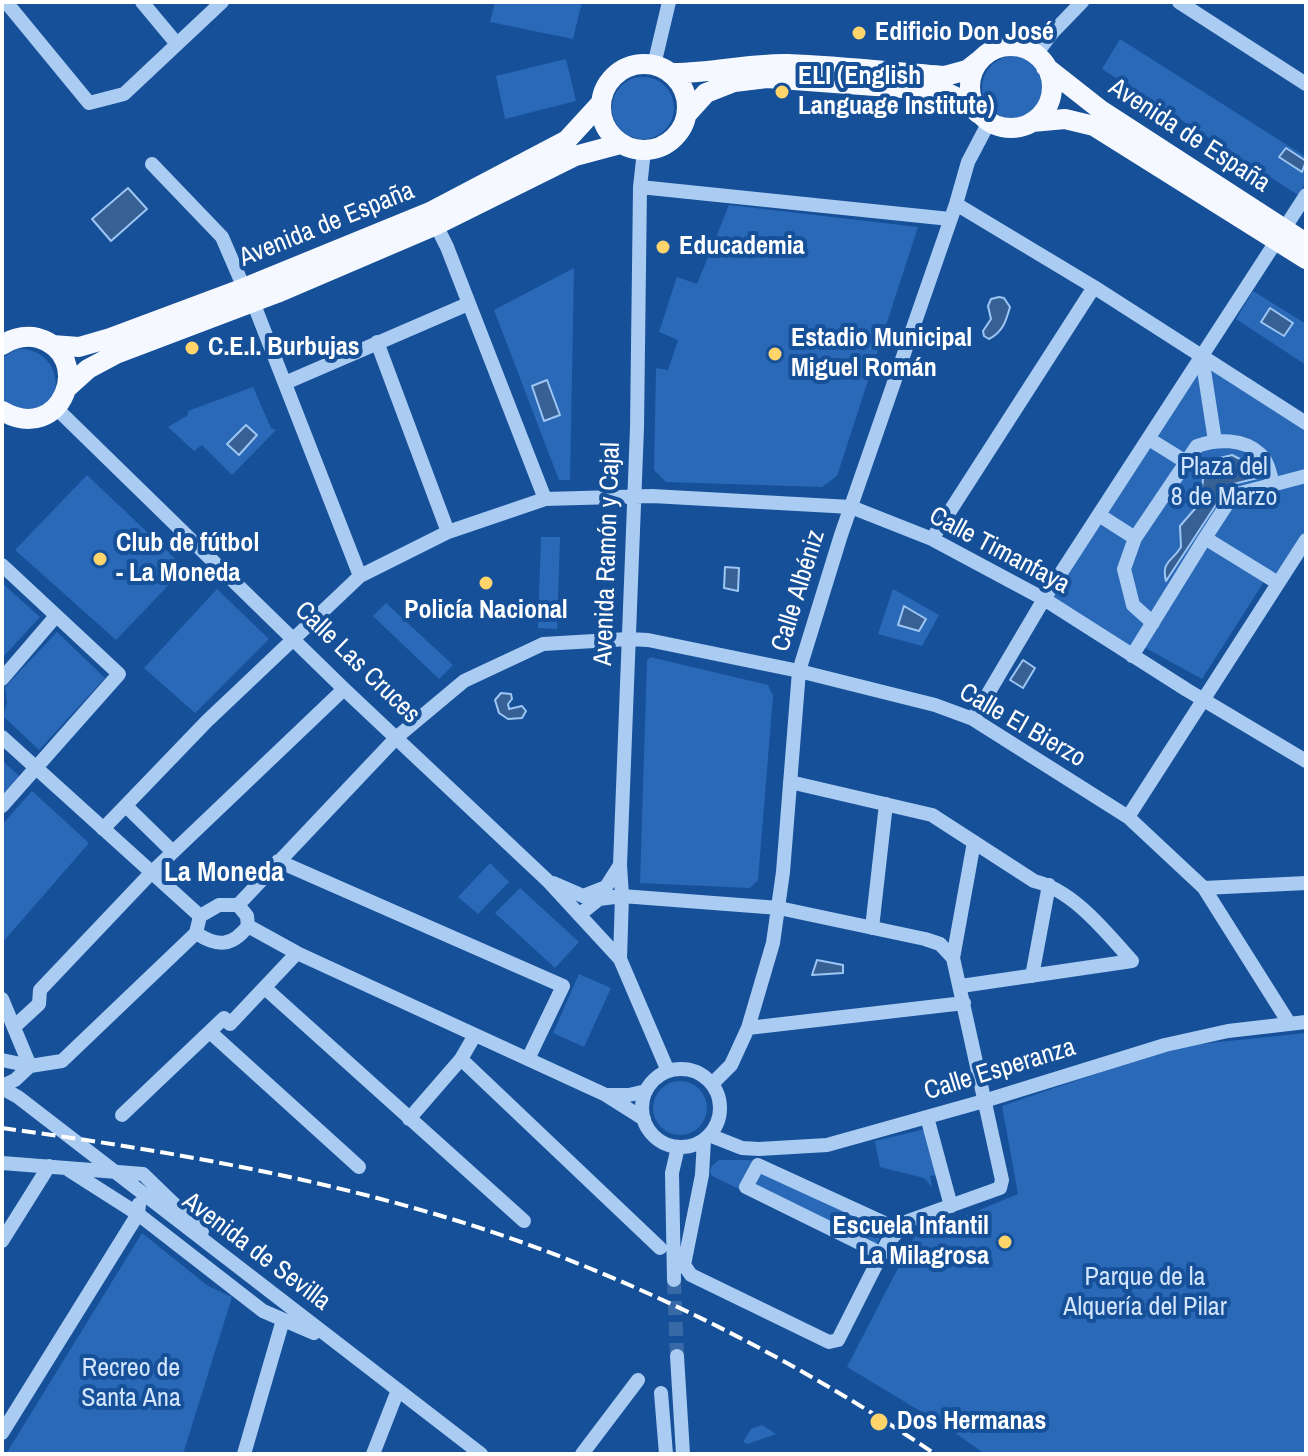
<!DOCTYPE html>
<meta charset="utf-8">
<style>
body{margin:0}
#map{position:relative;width:1308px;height:1456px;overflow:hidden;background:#165099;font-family:"Archivo Narrow",sans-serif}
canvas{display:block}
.frame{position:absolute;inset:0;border:4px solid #fff;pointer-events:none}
</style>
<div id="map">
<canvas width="1308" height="1456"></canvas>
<div class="frame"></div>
</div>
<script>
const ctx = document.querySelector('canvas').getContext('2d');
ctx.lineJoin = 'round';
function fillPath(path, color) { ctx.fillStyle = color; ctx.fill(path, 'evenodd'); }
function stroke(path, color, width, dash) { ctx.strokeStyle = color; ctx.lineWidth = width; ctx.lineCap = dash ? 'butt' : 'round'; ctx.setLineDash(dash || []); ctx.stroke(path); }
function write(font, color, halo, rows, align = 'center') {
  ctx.font = font + ' "Archivo Narrow",sans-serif'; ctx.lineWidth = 8; ctx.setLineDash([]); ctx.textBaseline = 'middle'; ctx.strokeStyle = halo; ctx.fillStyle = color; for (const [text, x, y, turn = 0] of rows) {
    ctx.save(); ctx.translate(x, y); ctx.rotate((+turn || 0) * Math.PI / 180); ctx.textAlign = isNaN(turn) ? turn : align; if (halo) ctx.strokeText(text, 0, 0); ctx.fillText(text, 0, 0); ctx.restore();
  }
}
fillPath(new Path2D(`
 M 495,2 L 582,2 L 573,39 L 490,22 Z
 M 1120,39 L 1306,157 L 1306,182 L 1298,195 L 1102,69 Z
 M982 88a32 32 0 1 1 64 0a32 32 0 1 1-64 0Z
 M 566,59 L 576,101 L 505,119 L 496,76 Z
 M612 108a31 31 0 1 1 62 0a31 31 0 1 1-62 0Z
 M 729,205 L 918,227 L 837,476 L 822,487 L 666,482 L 654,470 L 656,368 L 668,370 L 678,340 L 659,332 L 677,277 L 697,284 Z
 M 574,268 L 570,480 L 559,480 L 494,310 Z
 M 1253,291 L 1306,324 L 1306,365 L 1236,319 Z
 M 17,349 C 60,346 70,404 33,410 C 24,412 11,406 2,403 L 2,358 Z
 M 1202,357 L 1306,428 L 1306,540 L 1278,583 L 1267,577 L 1202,679 L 1140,645 L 1132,656 L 1044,599 Z
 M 253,387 L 271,428 L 276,430 L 232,475 L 202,445 L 194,451 L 168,427 L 188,415 L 188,411 Z
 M 87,475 L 185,568 L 116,640 L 15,550 Z
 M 541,537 L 560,537 L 557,629 L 538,628 Z
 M 2,583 L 40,617 L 2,658 Z
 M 217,589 L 269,639 L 195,713 L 144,668 Z
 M 893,589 L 939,615 L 922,646 L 878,634 Z
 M 386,603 L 453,665 L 439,679 L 373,616 Z
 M 57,632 L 105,678 L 39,750 L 3,716 L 7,703 L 5,687 Z
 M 650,657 L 768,685 L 773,696 L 758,880 L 750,888 L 640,883 L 647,661 Z
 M 2,760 L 19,776 L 2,795 Z
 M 32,791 L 89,843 L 2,943 L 2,825 Z
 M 490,863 L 509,882 L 478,914 L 458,897 Z
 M 520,888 L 579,942 L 555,968 L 495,913 Z
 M 579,974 L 611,988 L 584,1047 L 553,1033 Z
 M 1306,1033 L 1306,1454 L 985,1454 L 945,1426 L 847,1367 L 914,1237 L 1018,1194 L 1002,1106 L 1133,1061 L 1190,1045 Z
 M653 1108a27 27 0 1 1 54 0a27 27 0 1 1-54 0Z
 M 925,1129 L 937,1175 L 930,1176 L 932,1187 L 924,1178 L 880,1167 L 875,1141 Z
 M 719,1160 L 748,1160 L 769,1163 L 883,1227 C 880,1239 878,1247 866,1250 L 714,1177 L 710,1173 L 711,1167 Z
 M 142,1233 L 208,1286 L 232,1297 L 183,1454 L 6,1454 Z
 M 762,1425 L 776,1434 L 748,1444 L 743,1442 L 751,1429 Z`), '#2a69b7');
const water = new Path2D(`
 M 1286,148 L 1306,161 L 1302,172 L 1279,157 Z
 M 128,188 L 147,209 L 111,241 L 92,219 Z
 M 999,297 L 1004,298 L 1010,307 C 1006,321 1003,332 989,339 L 984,336 L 983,331 L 991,319 L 988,306 L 991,299 Z
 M 1270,308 L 1293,323 L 1284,336 L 1261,322 Z
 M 547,380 L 560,415 L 544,421 L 532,386 Z
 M 246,425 L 257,435 L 239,455 L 227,444 Z
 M 1232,455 L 1252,465 L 1258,478 L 1229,485 L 1166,581 C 1161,561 1172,562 1181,547 L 1180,526 L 1200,503 L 1204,472 L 1209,465 L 1220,458 Z
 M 725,567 L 739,568 L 738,591 L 724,588 Z
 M 904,606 L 926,619 L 919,631 L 898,625 Z
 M 1023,660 L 1035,668 L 1023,688 L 1010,680 Z
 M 501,693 L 511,694 L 512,699 L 508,704 L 509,709 L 522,706 L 526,711 L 522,718 L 508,719 L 499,713 L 495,700 Z
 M 817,960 L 843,965 L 843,973 L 812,975 Z`);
fillPath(water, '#376095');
stroke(water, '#9dc6f4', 2);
stroke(new Path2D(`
 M 674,1280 L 677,1356`), '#396aa8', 14, [14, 7]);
stroke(new Path2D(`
 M 6,2 L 89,103 L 124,94 L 222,2
 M 142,2 L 177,44
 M 1179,2 L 1306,84
 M 1036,54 L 1052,33 L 1082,2
 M 654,65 L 669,2
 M 152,164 L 222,237 L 244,288
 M 640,187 L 950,219
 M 956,204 L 1094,287 L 1306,423
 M 436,225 L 447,247 L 545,499
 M 1284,229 L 1306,195
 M 253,302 L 360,576
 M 377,342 L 448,532
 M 1202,357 L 1215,441
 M 285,383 L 468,304
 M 56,408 L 344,689 L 549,882 L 620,959 L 668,1071
 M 1149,439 L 1186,462
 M 1099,515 L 1135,538
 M 932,539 L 1094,287
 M 2,565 L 119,674 L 2,806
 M 1278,583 L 1205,538 L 1233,495 L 1306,476
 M 1153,623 L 1133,605 L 1124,569 L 1135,538 L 1197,446 C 1216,439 1244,438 1260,454 C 1268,461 1270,474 1273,484
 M 1132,656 L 1205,538
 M 2,679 L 56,616
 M 973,719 L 1044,599 L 1277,240
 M 2,737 L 200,916
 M 790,782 L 932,815 L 1034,881 C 1073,890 1106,932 1132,961
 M 126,806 L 173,852
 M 1128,817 L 1306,540
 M 103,829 L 207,721 L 360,576 L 448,532 L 545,499 L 652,496 L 851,507 L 932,539 L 1044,599 L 1187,690 L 1306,761
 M 278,861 L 563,986 L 528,1059
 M 553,883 L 583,896 L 606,887 L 620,865
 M 1204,888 L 1306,883
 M 219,905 L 238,905 L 247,916 L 248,926 C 232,947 217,947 196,933 L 200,916 Z
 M 238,905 L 397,737 L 464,681 L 543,644 L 628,639 L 648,640 L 799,671 L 935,705 L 973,719 L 1128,817 L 1204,888 L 1289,1023
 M 579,915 L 599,899 L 622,896 L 779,908 L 925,939 L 940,944 L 953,958 L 1002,1180 L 1000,1188 L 908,1221 L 887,1243 L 838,1340 L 829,1342 L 691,1275 L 684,1265 L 702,1175 L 704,1140
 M 248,926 L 297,953 L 606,1095 L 644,1119
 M 872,928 L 886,804
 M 953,958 L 974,842
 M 620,959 L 622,896 L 620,865 L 637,428 L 640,187 L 644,151
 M 1032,976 L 1049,885
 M 961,986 L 1132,961
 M 265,988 L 524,1221
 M 2,999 L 30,1066
 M 14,1027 L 39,1004 L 40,990 L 151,873 L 344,689
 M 748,1028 L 964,1003
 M 210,1032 L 359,1167
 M 461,1059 L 660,1248
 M 2,1060 L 30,1066 L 62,1061 L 196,933
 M642 1108a39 39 0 1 1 78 0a39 39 0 1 1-78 0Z
 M 712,1084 L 731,1065 L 748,1028 L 773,943 L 783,872 L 799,671 L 841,535 L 956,204 L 968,162 L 989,122
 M 2,1086 L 15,1080 L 30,1066
 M 2,1088 L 18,1097 L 481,1454
 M 606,1095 L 629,1095 L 646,1091
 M 122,1115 L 224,1018 L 230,1024 L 297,953
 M 927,1117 L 951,1206
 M 409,1119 L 461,1059 L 475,1035
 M 709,1135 L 742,1148 L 759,1149 L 827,1145 L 984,1101 L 1165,1045 L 1228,1031 L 1306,1022
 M 2,1163 L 143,1174 L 202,1231
 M 69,1170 L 138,1214 L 263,1311 L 314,1333
 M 2,1241 L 49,1166
 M 882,1254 L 746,1187 L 758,1165 L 900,1230
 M 674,1280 L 672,1173 L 678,1147
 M 677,1356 L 683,1454
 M 661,1393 L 666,1454
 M 2,1433 L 138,1214 L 139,1204
 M 244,1454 L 283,1320
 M 373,1454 L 398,1390
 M 582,1454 L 638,1380`), '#aacbf2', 14);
stroke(new Path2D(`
 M970 87a41 41 0 1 1 82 0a41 41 0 1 1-82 0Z
 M601 107a43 43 0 1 1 86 0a43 43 0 1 1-86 0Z
 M 1046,67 L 1102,111 L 1306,243
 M 670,73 C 710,74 748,63 788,64 C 840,66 893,72 945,76 L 967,70 L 981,59
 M 687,114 L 706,93 L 734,82 L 767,78 L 943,91 L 963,100 L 979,114
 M 1032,122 L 1065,119 L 1094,126 L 1306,259
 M 2,345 C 13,338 25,335 38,338 C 96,355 62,446 2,411
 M 52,345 L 79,347 L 110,338 L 244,288 L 430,212 L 567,140 L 600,104
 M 68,387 L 88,369 L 116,354 L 277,293 L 436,225 L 575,156 L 620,144`), '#f5f9ff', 20);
stroke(new Path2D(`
 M 2,1128 C 156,1149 309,1175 458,1221 C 624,1272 792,1357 935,1454`), '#fff', 4, [14, 6]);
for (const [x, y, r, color] of [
 [859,33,8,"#ffd46b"],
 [782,92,8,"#ffd46b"],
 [663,247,8,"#ffd46b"],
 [192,348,8,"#ffd46b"],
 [775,354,8,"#ffd46b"],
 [100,559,8,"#ffd46b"],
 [486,583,8,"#ffd46b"],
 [1005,1242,8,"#ffd46b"],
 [879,1422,10,"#ffd46b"]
]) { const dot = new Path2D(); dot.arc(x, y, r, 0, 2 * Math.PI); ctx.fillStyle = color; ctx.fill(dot); stroke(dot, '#165099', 3); }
write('bold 26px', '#fff', '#165099', [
 ["Edificio Don José",875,33],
 ["ELI (English",798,77],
 ["Language Institute)",798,107],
 ["Educademia",679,247],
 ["Estadio Municipal",791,339],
 ["Miguel Román",791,369],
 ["C.E.I. Burbujas",208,348],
 ["Club de fútbol",116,544],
 ["- La Moneda",116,574],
 ["Policía Nacional",486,611,"center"],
 ["Escuela Infantil",989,1227,"right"],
 ["La Milagrosa",989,1257,"right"],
 ["Dos Hermanas",897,1422]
], 'left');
write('26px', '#fff', '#165099', [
 ["Avenida de España",1189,136,33],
 ["Avenida de España",327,225,-22],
 ["Calle Timanfaya",999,551,28],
 ["Avenida Ramón y Cajal",608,554,-88],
 ["Calle Albéniz",799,591,-73],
 ["Calle Las Cruces",357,663,44],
 ["Calle El Bierzo",1022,726,30],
 ["Calle Esperanza",1000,1070,-17],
 ["Avenida de Sevilla",256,1252,37]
]);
write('26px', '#d2e5fc', '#165099', [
 ["Plaza del",1224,468],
 ["8 de Marzo",1224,498],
 ["Parque de la",1145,1278],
 ["Alquería del Pilar",1145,1308],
 ["Recreo de",131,1369],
 ["Santa Ana",131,1399]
]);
write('bold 28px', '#fff', '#165099', [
 ["La Moneda",224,873]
]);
</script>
